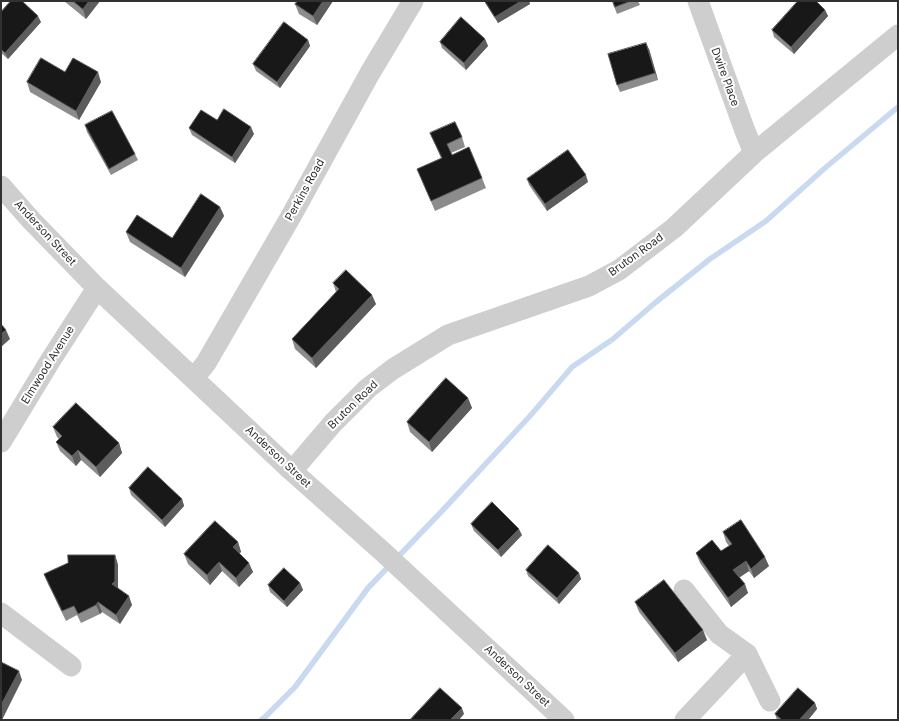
<!DOCTYPE html>
<style>
body{margin:0}
#map{position:relative;width:899px;height:721px;overflow:hidden;background:#fff;font-family:Inter,sans-serif}
canvas{display:block}
.frame{position:absolute;inset:0;border:2px solid #313131;pointer-events:none}
</style>
<div id="map">
<canvas width="899" height="721"></canvas>
<div class="frame"></div>
</div>
<script>
const ctx = document.querySelector('canvas').getContext('2d');
ctx.lineJoin = 'round';
function stroke(path, color, width, dash) { ctx.strokeStyle = color; ctx.lineWidth = width; ctx.lineCap = dash ? 'butt' : 'round'; ctx.setLineDash(dash || []); ctx.stroke(path); }
function fillPath(path, color) { ctx.fillStyle = color; ctx.fill(path, 'evenodd'); }
function write(font, color, halo, rows, align = 'center') {
  ctx.font = font + ' Inter,sans-serif'; ctx.lineWidth = 4; ctx.setLineDash([]); ctx.textBaseline = 'middle'; ctx.strokeStyle = halo; ctx.fillStyle = color; for (const [text, x, y, turn = 0] of rows) {
    ctx.save(); ctx.translate(x, y); ctx.rotate((+turn || 0) * Math.PI / 180); ctx.textAlign = isNaN(turn) ? turn : align; if (halo) ctx.strokeText(text, 0, 0); ctx.fillText(text, 0, 0); ctx.restore();
  }
}
stroke(new Path2D(`
 M 261,720 L 265,717 L 295,687 L 368,588 L 442,511 L 530,416 L 572,367 L 613,339 L 656,302 L 710,259 L 766,221 L 825,168 L 898,107`), '#c9d9ef', 5.5);
stroke(new Path2D(`
 M 698,1 L 745,131 L 754,153
 M 1,186 L 31,220 L 97,288 L 292,471 L 383,552 L 564,720
 M 194,378 L 206,363 L 290,218 L 370,73 L 413,1
 M 1,442 L 50,361 L 97,288
 M 292,471 L 333,423 L 368,388 L 393,369 L 448,335 L 589,286 L 619,270 L 674,228 L 754,153 L 898,35
 M 684,590 L 719,634 L 747,654
 M 1,613 L 71,666
 M 685,720 L 747,654 L 770,701`), '#cecece', 21);
fillPath(new Path2D(`
 M 64,1 L 100,1 L 86,19 Z
 M 298,1 L 333,1 L 317,25 L 299,14 L 295,4 Z
 M 484,1 L 529,1 L 530,4 L 498,23 Z
 M 612,1 L 638,1 L 640,5 L 617,14 Z
 M 825,10 L 828,16 L 794,54 L 774,37 L 772,30 Z
 M 1,12 L 41,22 L 8,59 L 1,53 Z
 M 485,39 L 488,46 L 466,70 L 442,48 L 440,42 Z
 M 308,40 L 310,46 L 280,88 L 256,71 L 253,64 Z
 M 649,49 L 658,80 L 620,92 L 617,85 Z
 M 65,72 L 101,82 L 79,120 L 30,92 L 27,82 Z
 M 217,120 L 254,134 L 235,163 L 192,135 L 189,128 Z
 M 85,125 L 135,154 L 138,160 L 111,175 L 87,132 Z
 M 430,133 L 462,137 L 465,147 L 451,153 L 452,155 L 482,178 L 486,188 L 435,211 L 421,178 L 417,169 L 441,158 Z
 M 527,179 L 588,182 L 547,211 L 529,185 Z
 M 220,207 L 224,216 L 185,277 L 130,242 L 126,232 L 172,238 Z
 M 333,283 L 376,304 L 316,368 L 295,349 L 292,339 L 336,292 Z
 M 468,398 L 472,408 L 432,452 L 410,432 L 407,422 Z
 M 53,427 L 119,443 L 122,453 L 100,477 L 81,460 L 76,466 L 60,451 L 56,442 L 59,439 L 57,437 Z
 M 129,488 L 182,499 L 184,506 L 165,527 L 131,495 Z
 M 471,524 L 522,535 L 501,557 L 474,531 Z
 M 723,532 L 769,566 L 754,578 L 749,571 L 739,577 L 748,593 L 731,607 L 700,563 L 696,553 L 721,551 L 729,546 L 726,542 Z
 M 238,542 L 241,552 L 239,553 L 253,572 L 239,587 L 222,571 L 210,585 L 188,564 L 184,554 Z
 M 115,555 L 118,565 L 118,588 L 132,605 L 120,624 L 102,612 L 100,614 L 81,623 L 77,615 L 66,621 L 48,584 L 44,574 Z
 M 526,570 L 579,573 L 581,579 L 559,604 L 528,576 Z
 M 300,583 L 303,590 L 287,607 L 270,592 L 268,585 Z
 M 635,602 L 707,640 L 678,662 L 639,612 Z
 M 815,703 L 817,709 L 808,720 L 777,720 L 775,714 Z`), '#8c8c8c');
fillPath(new Path2D(`
 M 89,1 L 100,1 L 86,19 L 83,9 Z
 M 323,1 L 333,1 L 317,25 L 313,16 Z
 M 521,1 L 529,1 L 530,4 L 498,23 L 495,17 Z
 M 825,10 L 828,16 L 794,54 L 791,47 Z
 M 38,16 L 41,22 L 8,59 L 5,53 Z
 M 485,39 L 488,46 L 466,70 L 464,63 Z
 M 308,40 L 310,46 L 280,88 L 277,82 Z
 M 646,43 L 649,49 L 658,80 L 655,73 Z
 M 98,72 L 101,82 L 79,120 L 76,111 Z
 M 251,127 L 254,134 L 235,163 L 232,157 Z
 M 586,175 L 588,182 L 547,211 L 545,204 Z
 M 220,207 L 224,216 L 185,277 L 181,268 Z
 M 372,295 L 376,304 L 316,368 L 312,358 Z
 M 6,330 L 10,339 L 1,347 L 1,334 Z
 M 468,398 L 472,408 L 432,452 L 429,442 Z
 M 119,443 L 122,453 L 100,477 L 96,467 Z
 M 78,450 L 81,460 L 76,466 L 72,456 Z
 M 182,499 L 184,506 L 165,527 L 162,520 Z
 M 519,529 L 522,535 L 501,557 L 498,550 Z
 M 238,542 L 241,552 L 236,557 L 233,547 Z
 M 115,555 L 118,565 L 118,591 L 112,584 Z
 M 765,557 L 769,566 L 754,578 L 751,569 Z
 M 746,561 L 749,571 L 736,580 L 733,570 Z
 M 219,562 L 222,571 L 210,585 L 207,575 Z
 M 249,563 L 253,572 L 239,587 L 236,578 Z
 M 579,573 L 581,579 L 559,604 L 557,598 Z
 M 300,583 L 303,590 L 287,607 L 284,601 Z
 M 745,584 L 748,593 L 731,607 L 728,598 Z
 M 129,596 L 132,605 L 120,624 L 116,615 Z
 M 98,602 L 102,612 L 100,614 L 96,605 Z
 M 703,630 L 707,640 L 678,662 L 675,653 Z
 M 19,671 L 22,680 L 2,720 L 1,720 L 1,705 Z
 M 815,703 L 817,709 L 808,720 L 799,720 Z
 M 462,708 L 464,714 L 459,720 L 450,720 Z`), '#5d5d5d');
const building = new Path2D(`
 M 11,1 L 22,1 L 38,16 L 5,53 L 1,49 L 1,12 Z
 M 73,1 L 89,1 L 83,9 Z
 M 298,1 L 323,1 L 313,16 L 295,4 Z
 M 485,1 L 521,1 L 495,17 Z
 M 613,1 L 631,1 L 615,7 Z
 M 798,1 L 816,1 L 825,10 L 791,47 L 772,30 Z
 M 461,17 L 485,39 L 464,63 L 440,42 Z
 M 284,22 L 308,40 L 277,82 L 253,64 Z
 M 646,43 L 655,73 L 617,85 L 608,54 Z
 M 41,58 L 65,72 L 73,58 L 98,72 L 76,111 L 27,82 Z
 M 224,109 L 251,127 L 232,157 L 189,128 L 201,110 L 217,120 Z
 M 112,111 L 135,154 L 109,169 L 85,125 Z
 M 455,122 L 462,137 L 447,144 L 452,155 L 469,147 L 482,178 L 431,201 L 417,169 L 442,158 L 430,133 Z
 M 568,150 L 586,175 L 545,204 L 527,179 Z
 M 201,194 L 220,207 L 181,268 L 126,232 L 137,215 L 172,238 Z
 M 346,270 L 372,295 L 312,358 L 292,339 L 339,289 L 333,283 Z
 M 1,324 L 6,330 L 1,334 Z
 M 446,378 L 468,398 L 429,442 L 407,422 Z
 M 76,403 L 119,443 L 96,467 L 78,450 L 72,456 L 56,442 L 62,436 L 53,427 Z
 M 148,467 L 182,499 L 162,520 L 129,488 Z
 M 492,502 L 519,529 L 498,550 L 471,524 Z
 M 741,520 L 765,557 L 751,569 L 746,561 L 733,570 L 745,584 L 728,598 L 696,553 L 712,540 L 721,551 L 732,544 L 723,532 Z
 M 215,521 L 238,542 L 233,547 L 249,563 L 236,578 L 219,562 L 207,575 L 184,554 Z
 M 548,545 L 579,573 L 557,598 L 526,570 Z
 M 68,555 L 115,555 L 115,581 L 112,584 L 129,596 L 116,615 L 98,602 L 96,605 L 78,614 L 74,606 L 62,611 L 44,574 L 68,563 Z
 M 284,568 L 300,583 L 284,601 L 268,585 Z
 M 664,580 L 703,630 L 675,653 L 635,602 Z
 M 1,662 L 19,671 L 1,705 Z
 M 440,688 L 462,708 L 450,720 L 410,720 Z
 M 798,688 L 815,703 L 799,720 L 782,720 L 775,714 Z`);
fillPath(building, '#181818');
stroke(building, '#5d5d5d', 1);
write('11px', '#313131', '#fff', [
 ["Dwire Place",725,77,70],
 ["Perkins Road",305,190,-61],
 ["Anderson Street",45,233,47],
 ["Bruton Road",636,255,-36],
 ["Elmwood Avenue",48,365,-58],
 ["Bruton Road",353,405,-44],
 ["Anderson Street",278,457,43],
 ["Anderson Street",517,676,43]
]);
</script>
